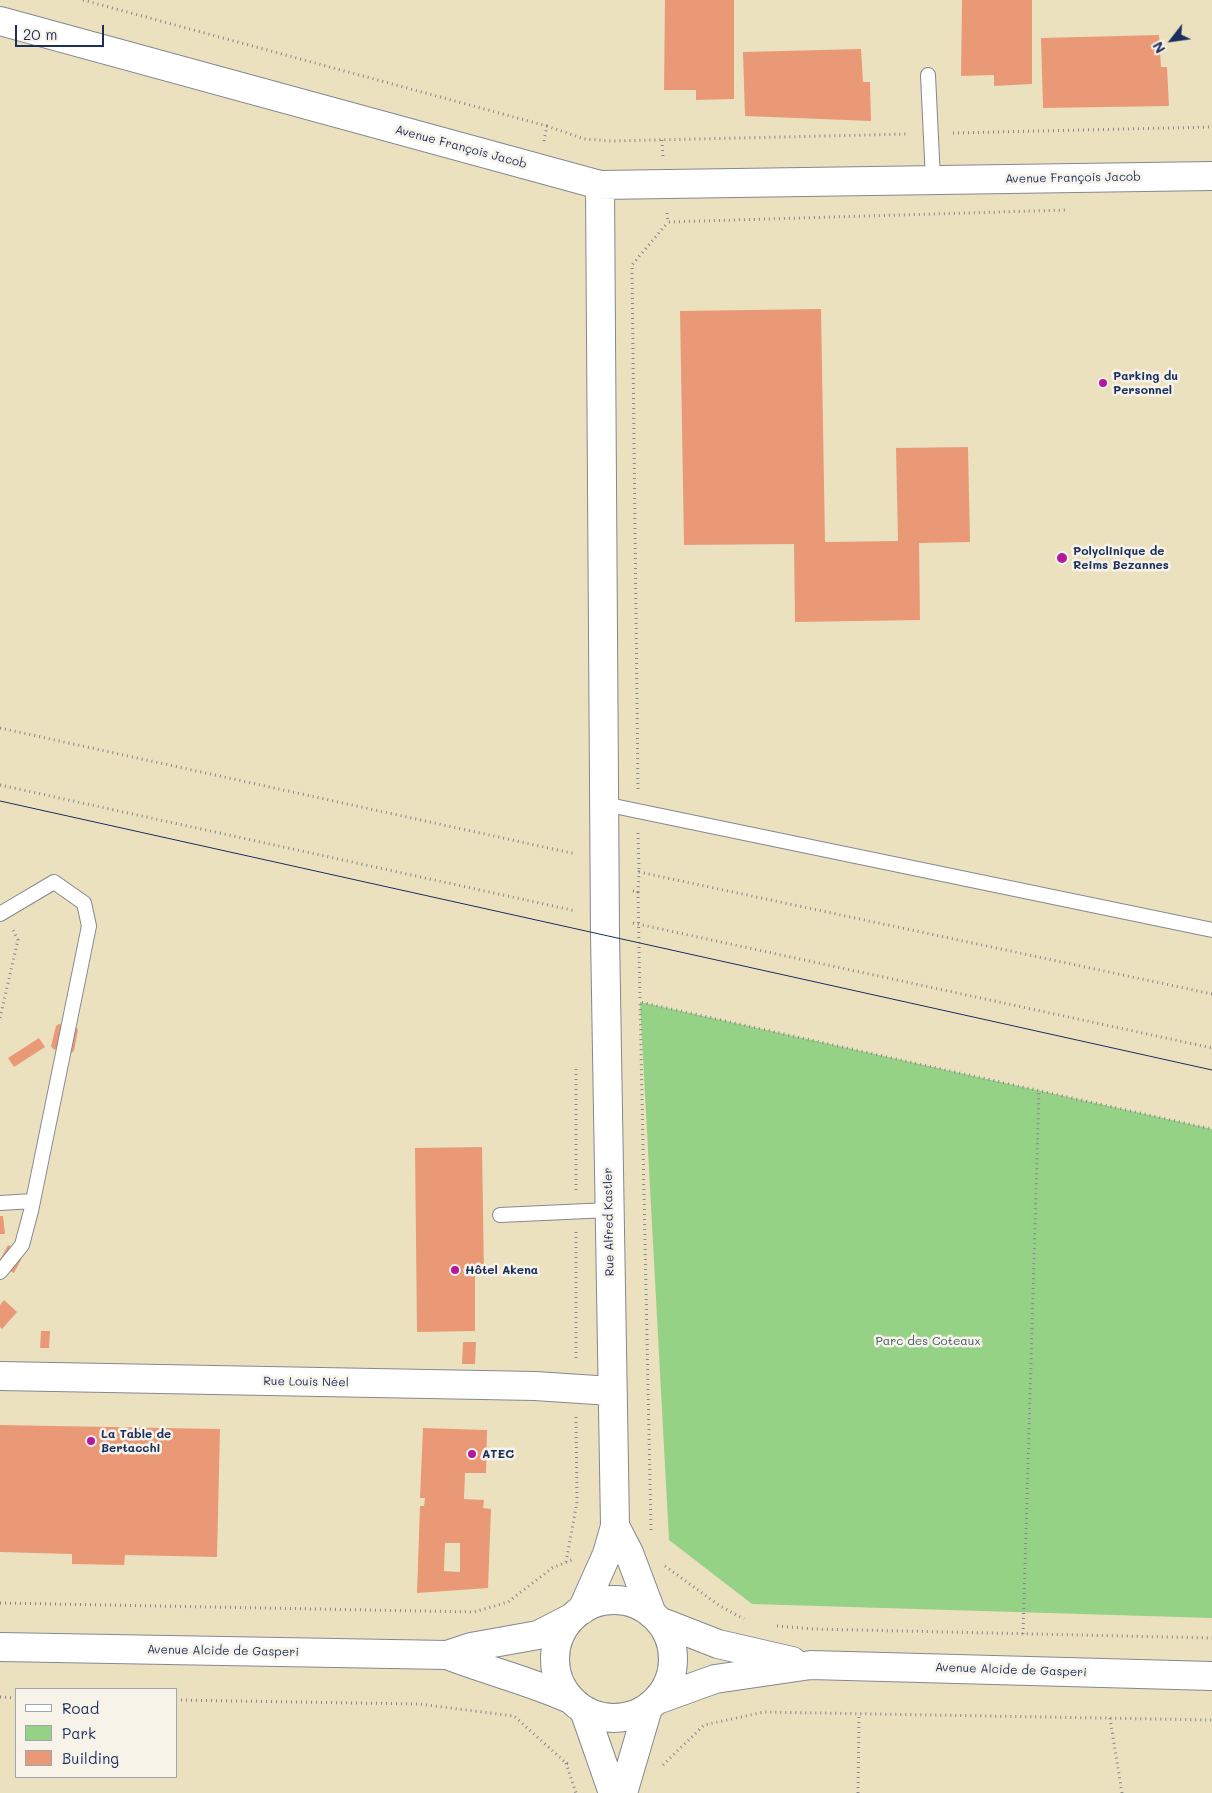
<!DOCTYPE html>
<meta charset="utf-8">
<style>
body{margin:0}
#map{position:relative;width:1212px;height:1793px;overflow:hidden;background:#ece1bf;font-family:Mali,sans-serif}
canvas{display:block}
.legend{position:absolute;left:15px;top:1688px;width:162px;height:90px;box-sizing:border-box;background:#f7f3e8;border:1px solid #9fa5b1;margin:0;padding:6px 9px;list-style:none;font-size:15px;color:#1b2f5e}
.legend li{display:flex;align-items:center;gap:10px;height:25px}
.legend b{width:25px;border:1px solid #9fa5b1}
.north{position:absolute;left:1147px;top:15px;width:50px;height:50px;-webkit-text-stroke:4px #f7f3e8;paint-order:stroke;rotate:240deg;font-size:14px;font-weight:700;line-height:20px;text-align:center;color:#1b2f5e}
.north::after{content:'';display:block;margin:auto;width:18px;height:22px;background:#1b2f5e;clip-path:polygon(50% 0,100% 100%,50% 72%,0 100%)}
.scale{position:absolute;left:15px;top:25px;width:89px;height:22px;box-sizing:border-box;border:2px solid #1b2f5e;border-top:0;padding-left:6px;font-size:15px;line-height:18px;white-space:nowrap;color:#1b2f5e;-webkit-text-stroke:4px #f7f3e8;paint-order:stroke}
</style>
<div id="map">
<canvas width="1212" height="1793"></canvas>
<ul class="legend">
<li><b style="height:6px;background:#fff"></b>Road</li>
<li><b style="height:14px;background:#96d286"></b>Park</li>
<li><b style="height:14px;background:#ea9977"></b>Building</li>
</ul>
<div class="north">N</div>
<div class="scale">20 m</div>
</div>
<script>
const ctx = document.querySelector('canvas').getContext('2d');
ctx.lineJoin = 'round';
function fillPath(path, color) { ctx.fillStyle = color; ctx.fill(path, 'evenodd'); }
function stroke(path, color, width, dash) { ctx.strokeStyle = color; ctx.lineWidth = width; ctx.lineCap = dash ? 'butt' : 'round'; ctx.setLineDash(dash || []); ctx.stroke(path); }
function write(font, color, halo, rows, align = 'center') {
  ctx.font = font + ' Mali,sans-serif'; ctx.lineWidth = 5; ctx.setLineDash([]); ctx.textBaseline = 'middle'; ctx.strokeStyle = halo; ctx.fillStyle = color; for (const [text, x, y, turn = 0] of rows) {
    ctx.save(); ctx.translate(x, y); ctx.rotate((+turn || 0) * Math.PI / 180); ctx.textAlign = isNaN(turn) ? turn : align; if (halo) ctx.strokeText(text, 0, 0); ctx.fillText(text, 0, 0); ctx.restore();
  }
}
fillPath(new Path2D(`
 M 640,1002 L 1212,1129 L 1212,1618 L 752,1604 L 669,1540 Z`), '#96d286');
fillPath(new Path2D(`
 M 665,0 L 734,0 L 734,99 L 696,100 L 696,90 L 664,90 Z
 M 962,0 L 1032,0 L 1032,84 L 994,86 L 994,75 L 961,76 Z
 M 1159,35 L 1161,67 L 1167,67 L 1169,106 L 1043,108 L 1041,38 Z
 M 861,49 L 863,82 L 870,82 L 871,121 L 745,116 L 743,52 Z
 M 821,309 L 825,542 L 898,541 L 896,448 L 968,447 L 970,542 L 919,543 L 920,620 L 795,622 L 794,544 L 684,545 L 680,311 Z
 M 59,1024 L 77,1028 L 78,1030 L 74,1051 L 71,1053 L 53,1049 L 51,1046 L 56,1026 Z
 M 39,1038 L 45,1047 L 14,1067 L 8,1058 Z
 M 482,1147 L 484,1273 L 475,1273 L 475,1331 L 417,1332 L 415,1148 Z
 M 0,1216 L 3,1216 L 5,1234 L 0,1234 Z
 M 8,1245 L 24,1254 L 14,1273 L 0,1266 L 0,1260 Z
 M 4,1300 L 17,1312 L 2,1329 L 0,1327 L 0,1305 Z
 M 41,1331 L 50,1331 L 49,1348 L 40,1348 Z
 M 463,1342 L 476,1342 L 475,1364 L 462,1364 Z
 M 0,1425 L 220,1429 L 217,1557 L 125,1555 L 124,1565 L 72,1564 L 72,1554 L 0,1552 Z
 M 423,1428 L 487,1430 L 486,1473 L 465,1473 L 464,1499 L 484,1500 L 483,1508 L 491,1509 L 488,1588 L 417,1593 L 420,1506 L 424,1506 L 425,1498 L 420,1498 ZM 445,1543 L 460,1543 L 460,1572 L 444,1571 Z`), '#ea9977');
const lane = new Path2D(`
 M 928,75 L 933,180
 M 604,804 L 1212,930
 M 0,914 L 54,882 L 84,903 L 89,926 L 31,1211 L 22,1245 L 0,1272
 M 0,1203 L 33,1201
 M 500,1215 L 609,1210`);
const street = new Path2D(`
 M 0,21 L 600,185 L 1212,176
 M 0,1376 L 535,1386 L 611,1391
 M 615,1526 L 629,1553 L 652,1614
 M 582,1610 L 607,1554 L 615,1526 L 605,934 L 600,185
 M 584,1710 L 613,1793
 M 623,1793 L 648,1708`);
const secondary = new Path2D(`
 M555 1659a59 59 0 1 1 118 0a59 59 0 1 1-118 0Z
 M 659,1621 L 718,1644 L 792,1661
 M 0,1647 L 447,1655 L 471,1647 L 538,1635 L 573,1617
 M 447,1655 C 488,1671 530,1681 570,1699
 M 657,1700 L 715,1679 L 811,1665 L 1212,1676`);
stroke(lane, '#84888e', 16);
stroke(street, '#84888e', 30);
stroke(secondary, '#84888e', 30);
stroke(new Path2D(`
 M 83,0 L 547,126
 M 953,133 L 1212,127
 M 662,140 L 663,157
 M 544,141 L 547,126 L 584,139 L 612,141 L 909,134
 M 667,213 L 668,222 L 1066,210
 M 0,728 L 576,854
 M 0,785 L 576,911
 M 638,789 L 632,265 L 668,222
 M 638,833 L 639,872
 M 633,891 L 638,892 L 639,872 L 1212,994
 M 638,892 L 640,1002
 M 633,923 L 1212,1048
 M 0,1018 L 18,940 L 13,930
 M 576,1190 L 576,1069
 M 576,1232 L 576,1360
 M 651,1530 L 640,1002 L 1212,1129
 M 566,1562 L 577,1502 L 576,1417
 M 665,1566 L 720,1606 L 744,1619
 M 0,1603 L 474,1612 L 508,1602 L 552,1568 L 572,1560
 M 777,1626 L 814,1629 L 1212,1638
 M 1023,1634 L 1039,1091
 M 0,1697 L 16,1698
 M 176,1700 L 419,1704 L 514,1716 L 566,1763 L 571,1764
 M 1110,1718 L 1122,1793
 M 566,1763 L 576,1793
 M 663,1765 L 704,1725 L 764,1712 L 1212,1720
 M 858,1793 L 859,1714`), '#84888e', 3, [1, 4]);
stroke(lane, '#fff', 14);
stroke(street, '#fff', 28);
stroke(secondary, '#fff', 28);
stroke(new Path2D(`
 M 0,801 L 1212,1070`), '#1b2f5e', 1);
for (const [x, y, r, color] of [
 [1103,383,5,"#b5179e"],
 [1062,558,6,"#b5179e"],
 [455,1270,5,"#b5179e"],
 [91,1441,5,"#b5179e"],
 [472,1454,5,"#b5179e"]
]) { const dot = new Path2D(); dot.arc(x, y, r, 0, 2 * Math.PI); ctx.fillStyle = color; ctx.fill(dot); stroke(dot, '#f7f3e8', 2); }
write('12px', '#1b2f5e', '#f7f3e8', [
 ["Avenue François Jacob",461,147,15],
 ["Avenue François Jacob",1073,178,-1],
 ["Rue Alfred Kastler",609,1222,-91],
 ["Rue Louis Néel",306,1382,1],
 ["Avenue Alcide de Gasperi",223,1651,1],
 ["Avenue Alcide de Gasperi",1011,1670,2]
]);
write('bold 12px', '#1b2f5e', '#f7f3e8', [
 ["Parking du",1113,376],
 ["Personnel",1113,390],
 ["Polyclinique de",1073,551],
 ["Reims Bezannes",1073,565],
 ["Hôtel Akena",465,1270],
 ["La Table de",101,1434],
 ["Bertacchi",101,1448],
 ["ATEC",482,1454]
], 'left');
write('12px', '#3a5868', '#f7f3e8', [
 ["Parc des Coteaux",928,1341]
]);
</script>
